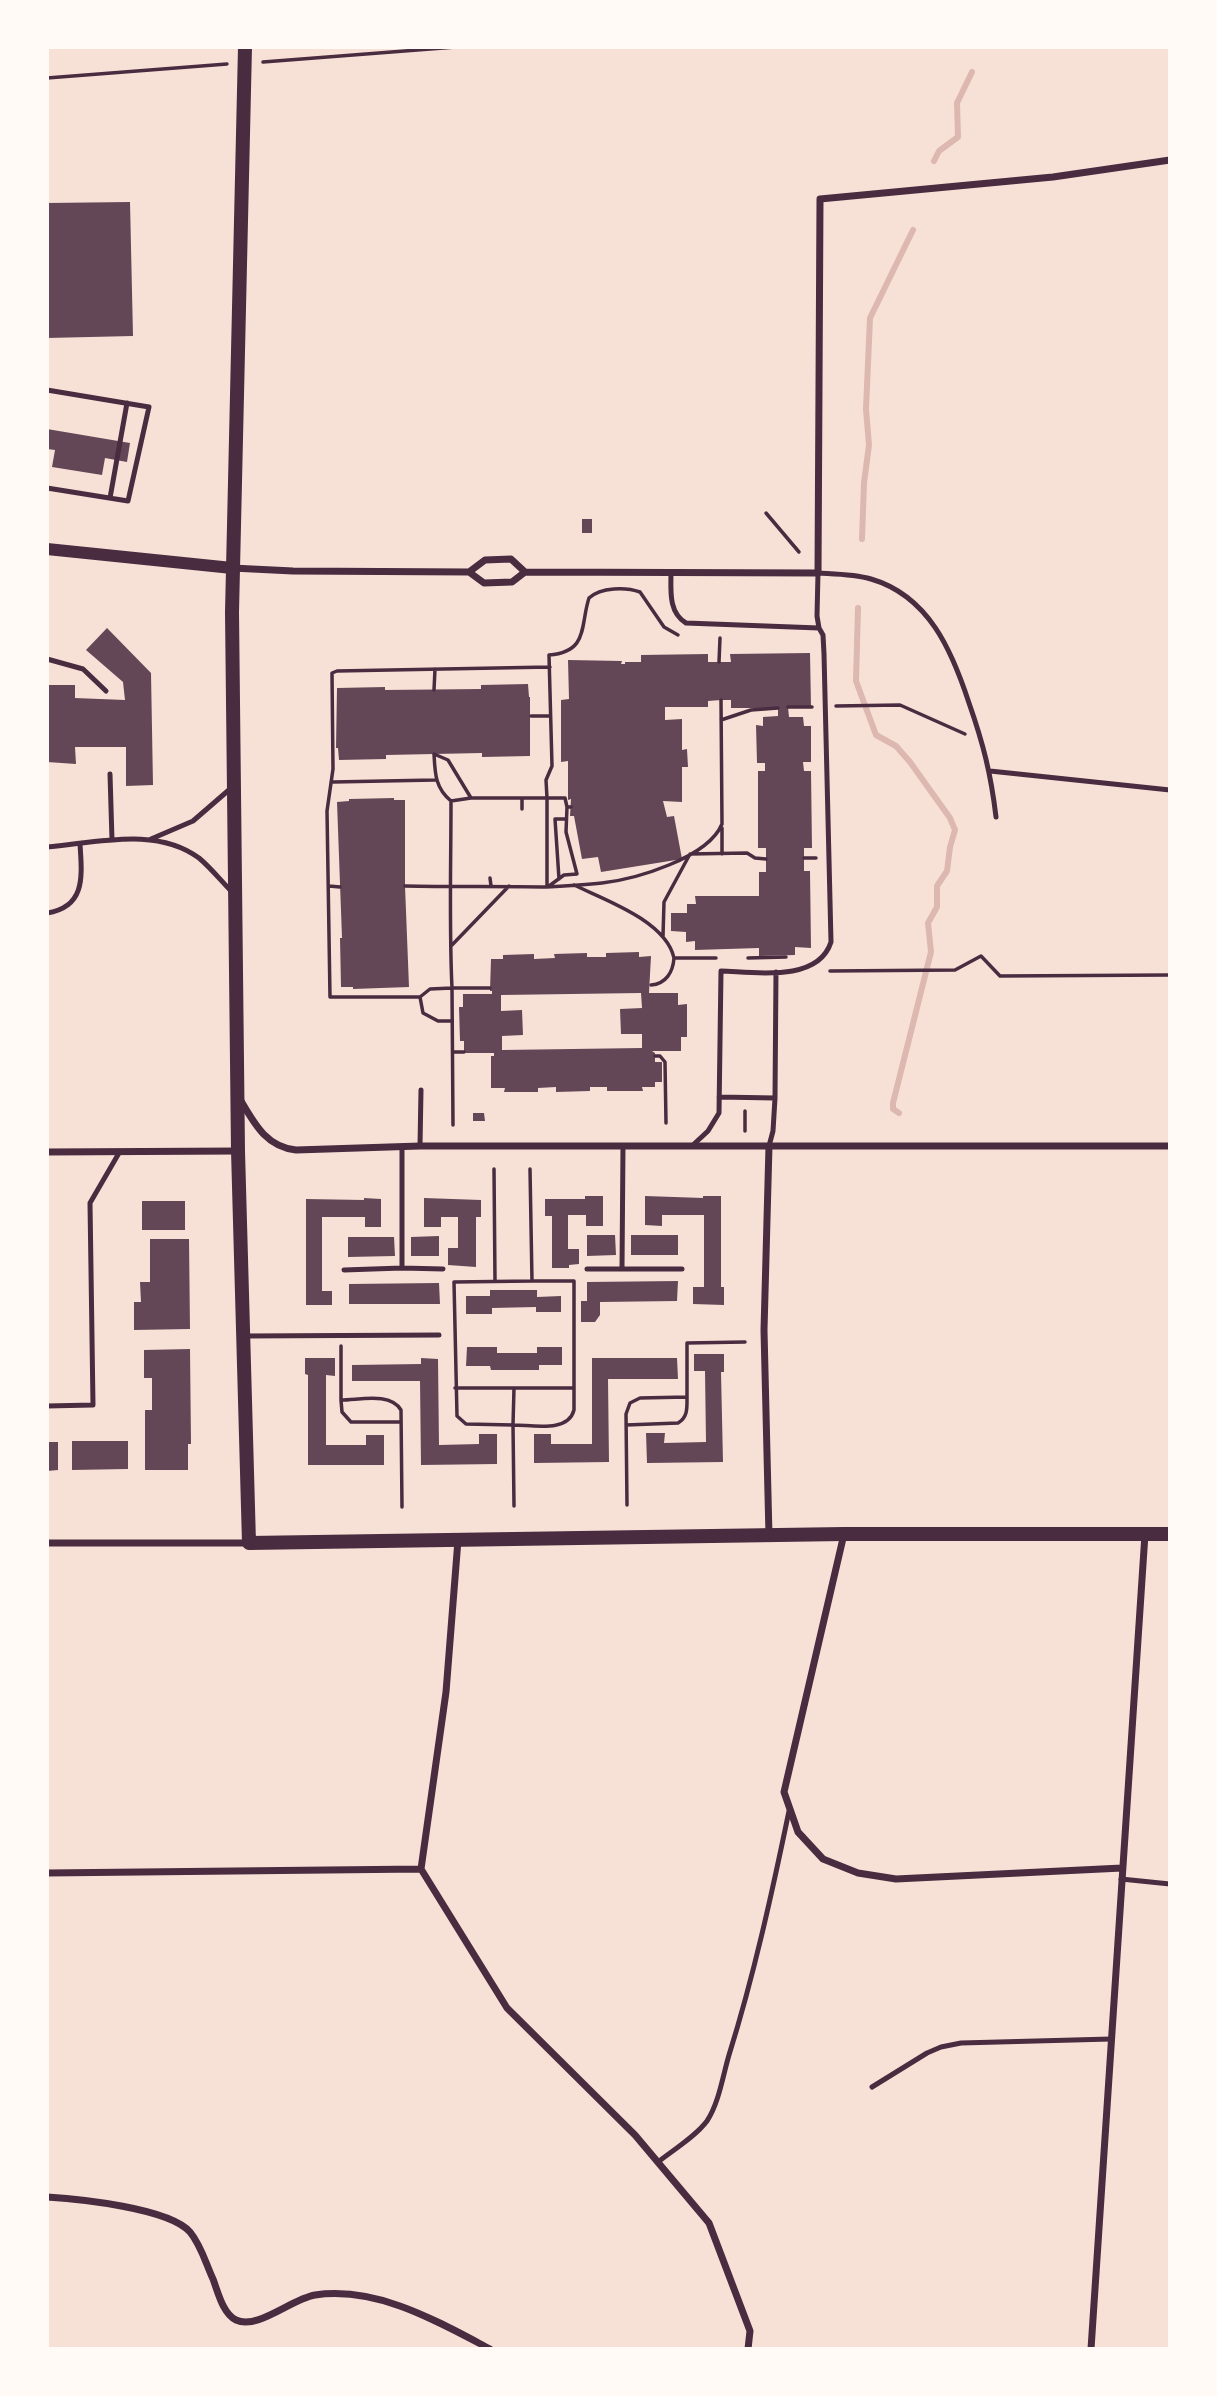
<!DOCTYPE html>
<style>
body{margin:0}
#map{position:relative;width:1217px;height:2396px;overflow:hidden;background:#f7e1d7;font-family:Jost,sans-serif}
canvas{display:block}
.frame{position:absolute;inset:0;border:49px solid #fffaf5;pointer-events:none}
</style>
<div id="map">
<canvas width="1217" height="2396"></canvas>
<div class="frame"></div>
</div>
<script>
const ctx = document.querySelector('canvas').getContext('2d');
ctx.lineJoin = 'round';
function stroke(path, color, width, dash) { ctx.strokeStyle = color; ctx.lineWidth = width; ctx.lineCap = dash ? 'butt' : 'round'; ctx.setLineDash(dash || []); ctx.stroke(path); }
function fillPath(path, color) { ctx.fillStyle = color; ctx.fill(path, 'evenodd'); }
stroke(new Path2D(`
 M 934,161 L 939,151 L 958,137 L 957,103 L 972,72
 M 862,539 L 864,483 L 869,445 L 866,409 L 870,318 L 913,230
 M 858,608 L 856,681 L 876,735 L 896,746 L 910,762 L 950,818 L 955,830 L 950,847 L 947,871 L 937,886 L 937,907 L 928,923 L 931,952 L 893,1103 L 893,1109 L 899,1113`), '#dcb8b0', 6);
fillPath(new Path2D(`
 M 130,202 L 133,336 L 47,338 L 47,203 Z
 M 47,429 L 130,443 L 127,462 L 105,458 L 102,475 L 52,467 L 55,450 L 47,449 Z
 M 582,519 L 592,519 L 592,533 L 582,533 Z
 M 107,628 L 151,673 L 153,785 L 126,786 L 126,747 L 75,747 L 76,764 L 47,762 L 47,685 L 75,685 L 75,698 L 125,700 L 123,682 L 86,650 Z
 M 810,653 L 811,707 L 788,707 L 789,717 L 803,717 L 804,726 L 811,726 L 811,762 L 803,762 L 804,771 L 811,771 L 812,848 L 804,848 L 804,871 L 810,871 L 811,948 L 795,947 L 795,955 L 759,956 L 759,948 L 695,950 L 695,941 L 686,942 L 686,932 L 671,931 L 671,913 L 687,913 L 687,904 L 696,904 L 695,896 L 759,896 L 759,872 L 766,872 L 766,848 L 758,848 L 758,771 L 765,771 L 765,763 L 757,763 L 756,725 L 763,726 L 763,717 L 778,716 L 778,708 L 731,708 L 731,700 L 721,700 L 708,701 L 708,707 L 665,707 L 665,720 L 682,719 L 682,750 L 687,749 L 688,767 L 682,767 L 682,802 L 663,801 L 667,817 L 674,816 L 682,859 L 601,872 L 598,857 L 582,859 L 574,816 L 570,816 L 571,799 L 568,800 L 568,761 L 561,762 L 561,700 L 569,699 L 568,660 L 622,661 L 621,664 L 625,664 L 625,662 L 641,662 L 641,655 L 708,654 L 708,662 L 731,662 L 730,654 Z
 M 528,684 L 529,697 L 530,697 L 530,756 L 482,757 L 482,753 L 386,755 L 386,759 L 339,760 L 338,748 L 336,748 L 337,688 L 385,687 L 385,690 L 481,689 L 481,685 Z
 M 394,798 L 394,800 L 405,800 L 405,886 L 409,987 L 353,989 L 353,987 L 341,987 L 340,938 L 342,938 L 337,802 L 349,801 L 349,799 Z
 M 639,952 L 639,957 L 651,956 L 649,993 L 678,993 L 678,1005 L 687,1004 L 687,1037 L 681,1037 L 681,1051 L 652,1051 L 655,1053 L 655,1062 L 662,1062 L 662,1082 L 655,1082 L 655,1087 L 642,1087 L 643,1091 L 607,1091 L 607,1087 L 590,1087 L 590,1091 L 556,1092 L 556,1087 L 538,1088 L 538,1092 L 504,1092 L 505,1088 L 491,1088 L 491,1056 L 494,1056 L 494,1053 L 464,1053 L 464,1041 L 460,1041 L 459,1007 L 463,1007 L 463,994 L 492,994 L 492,991 L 490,991 L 491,959 L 503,959 L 503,955 L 534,954 L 534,959 L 555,958 L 554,954 L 587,953 L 587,957 L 606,957 L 606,953 ZM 641,993 L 642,1008 L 620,1009 L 621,1034 L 642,1034 L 642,1048 L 502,1050 L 502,1036 L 523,1035 L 522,1010 L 501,1011 L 501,995 Z
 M 473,1113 L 484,1113 L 485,1121 L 473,1121 Z
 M 585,1196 L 603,1196 L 603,1226 L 586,1226 L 586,1215 L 568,1215 L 568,1249 L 579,1249 L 579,1264 L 569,1265 L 569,1268 L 552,1268 L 552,1216 L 545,1216 L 545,1199 L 585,1199 Z
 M 645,1196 L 703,1198 L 703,1196 L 721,1196 L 721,1287 L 724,1287 L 724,1305 L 693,1304 L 693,1287 L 704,1287 L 704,1215 L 662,1215 L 662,1226 L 645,1225 Z
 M 364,1198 L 381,1199 L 381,1227 L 365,1227 L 365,1217 L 322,1217 L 322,1291 L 332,1291 L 332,1305 L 306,1305 L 306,1199 L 364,1200 Z
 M 424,1198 L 481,1200 L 481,1217 L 476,1217 L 476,1267 L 448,1265 L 448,1248 L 458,1248 L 458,1217 L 441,1217 L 441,1227 L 424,1227 Z
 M 142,1201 L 185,1201 L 185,1230 L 142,1230 Z
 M 587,1235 L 615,1235 L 616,1255 L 587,1256 Z
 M 631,1235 L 678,1235 L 678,1255 L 631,1255 Z
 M 439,1236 L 439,1256 L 411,1256 L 411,1237 Z
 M 348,1237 L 394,1237 L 395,1256 L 348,1257 Z
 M 150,1239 L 189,1239 L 190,1329 L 134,1330 L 134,1302 L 141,1302 L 140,1282 L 150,1282 Z
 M 678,1281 L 677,1301 L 600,1302 L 600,1315 L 595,1322 L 581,1322 L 581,1301 L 587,1301 L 587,1282 Z
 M 439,1283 L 440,1304 L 349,1304 L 349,1284 Z
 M 490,1290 L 537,1290 L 537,1297 L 561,1296 L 561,1312 L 536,1312 L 536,1307 L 492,1308 L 492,1314 L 466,1314 L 466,1296 L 490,1296 Z
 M 467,1347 L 497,1347 L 497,1353 L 537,1353 L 537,1347 L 562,1347 L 562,1365 L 539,1365 L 539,1370 L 491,1370 L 490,1366 L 466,1366 Z
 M 190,1349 L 191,1444 L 188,1444 L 188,1470 L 145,1470 L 145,1410 L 152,1410 L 152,1378 L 144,1378 L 144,1350 Z
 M 694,1354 L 724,1354 L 724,1372 L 721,1372 L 723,1462 L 647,1463 L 646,1433 L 665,1433 L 664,1443 L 706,1442 L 705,1371 L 694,1371 Z
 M 305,1358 L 335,1358 L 335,1376 L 326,1375 L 326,1445 L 366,1445 L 366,1435 L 384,1435 L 384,1465 L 308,1465 L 308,1375 L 305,1374 Z
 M 421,1358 L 438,1359 L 439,1445 L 479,1444 L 479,1434 L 497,1434 L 497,1464 L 421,1465 L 420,1381 L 352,1381 L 352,1365 L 421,1364 Z
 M 592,1358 L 677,1358 L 678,1379 L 608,1379 L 609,1462 L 534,1463 L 534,1434 L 551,1434 L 551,1444 L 592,1444 Z
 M 72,1441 L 128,1441 L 128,1469 L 72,1470 Z
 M 47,1442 L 58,1442 L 58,1470 L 47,1471 Z`), '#644757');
stroke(new Path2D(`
 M 263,62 L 456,47
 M 47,78 L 227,64
 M 766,513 L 799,552
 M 719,662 L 720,638
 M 434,690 L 435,669
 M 836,706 L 900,705 L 965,734
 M 788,707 L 812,707
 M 531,716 L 550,716
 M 721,720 L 751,710 L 778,708
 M 333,782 L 435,780
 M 522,798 L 522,809
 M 451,801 L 471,798
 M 567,807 L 565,798 L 547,798 L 546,780 L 552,766 L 549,655 C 589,652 580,625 589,598 C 601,587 626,587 640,592 L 664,627 L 678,635
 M 722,854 L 722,828
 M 804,858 L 816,858
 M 490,878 L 491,886
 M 559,879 L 555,819 L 566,819
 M 574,885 C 605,900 666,921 674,958 L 716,958
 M 329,886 L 340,887
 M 405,886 C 453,887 500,886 547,887 L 547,798 L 471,798 L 448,760 L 434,754 C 435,773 435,788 451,801 C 451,863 449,926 452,988 L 430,989 L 420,997 L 330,997 L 327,811 L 333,769 L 332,673 L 337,671 L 550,667
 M 549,886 L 564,875 L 577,874 L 566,832 L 567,807 L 571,807
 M 547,887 C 566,886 584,885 602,883 C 636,879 708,858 722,824 L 721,700
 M 663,936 L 664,902 L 690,854 L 747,853 L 755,858 L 766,859
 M 452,945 L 509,886
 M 748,958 L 786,957
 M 830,971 L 955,970 L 981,956 L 1000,976 L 1170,975
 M 651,985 C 666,984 673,972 674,958
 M 420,997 L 423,1013 L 438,1021 L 451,1021
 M 453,1052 L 464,1052
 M 655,1056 L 660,1056 L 665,1062 L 666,1123
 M 745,1111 L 745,1131
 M 453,1125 L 452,988 L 490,988
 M 494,1169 L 495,1281
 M 341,1346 L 341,1400 C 360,1400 390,1392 401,1410 L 402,1507
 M 455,1388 L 574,1388
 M 514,1388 L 513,1425 L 466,1424 L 457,1416 L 454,1282 L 532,1281
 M 341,1400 L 342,1412 L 351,1422 L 400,1422
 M 626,1425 L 678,1423 C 688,1417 687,1408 687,1397
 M 627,1505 L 626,1414 L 630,1403 L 640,1398 L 687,1397 L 687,1343 L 745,1342
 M 514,1506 L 513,1425 C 533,1425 568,1433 574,1410 L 574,1281 L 532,1281 L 530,1169`), '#4a2c40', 3.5);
stroke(new Path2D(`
 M 47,390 L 149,407 L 128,501 L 47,488
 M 110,498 L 127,403
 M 671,572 C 671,590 668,612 686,623 L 819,628
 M 47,659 L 83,669 L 106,691
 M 990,771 L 1170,790
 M 110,774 L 112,840
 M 151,839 L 193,821 L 230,789
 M 47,847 C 96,843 156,826 199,858 C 211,868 222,882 233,893
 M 47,913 C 86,907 82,876 80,844
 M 719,1097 L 775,1098 L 776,972
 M 693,1145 L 708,1131 L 719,1113 L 721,971 C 754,972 818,983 831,942 L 824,654 L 823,635 L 819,628 L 817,616 L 818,573 C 835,574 854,574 871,579 C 929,596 952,651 969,703 C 983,743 991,774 996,817
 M 420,1146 L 421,1090
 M 769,1146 L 773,1131 L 775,1098
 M 402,1268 L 443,1269
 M 622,1268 L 623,1146
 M 587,1269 L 682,1269
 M 344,1270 L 402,1268 L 402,1147
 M 246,1336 L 439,1335
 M 47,1406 L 93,1405 L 90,1203 L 119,1153
 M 1121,1879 L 1170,1884
 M 872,2087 L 927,2053 L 941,2047 L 961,2043 L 1111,2039
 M 658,2162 C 673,2150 695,2137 707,2121 C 719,2103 723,2075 729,2055 C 754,1975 772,1893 789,1811`), '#4a2c40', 5);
stroke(new Path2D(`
 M 232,568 L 293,571 L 469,572 L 484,583 L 512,582 L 525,572 L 818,573 L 820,199 L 1053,177 L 1170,160
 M 469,572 L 485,560 L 511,559 L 525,572
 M 241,1101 C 255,1125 267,1147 296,1150 L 420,1146 L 1170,1146
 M 769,1146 L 764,1330 L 769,1536
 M 47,1152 L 238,1151
 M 844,1534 L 784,1792 L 798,1832 L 823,1859 L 858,1873 L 896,1879 L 1122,1868
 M 458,1540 L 446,1692 L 421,1869 L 507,2008 L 635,2135 L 709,2223 L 750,2331 L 748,2349
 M 47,1543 L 249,1543
 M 47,1873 L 421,1869
 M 47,2197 C 79,2199 169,2208 190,2232 C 201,2245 206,2264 213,2279 C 218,2292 223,2314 236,2320 C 258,2330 291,2299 315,2295 C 377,2286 437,2321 490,2349
 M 1091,2349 L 1145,1534`), '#4a2c40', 7);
stroke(new Path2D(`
 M 47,549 L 232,568`), '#4a2c40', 12);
stroke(new Path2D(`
 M 245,47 L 232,612 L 238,1151 L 249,1543 L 844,1534 L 1170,1534`), '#4a2c40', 14);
</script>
